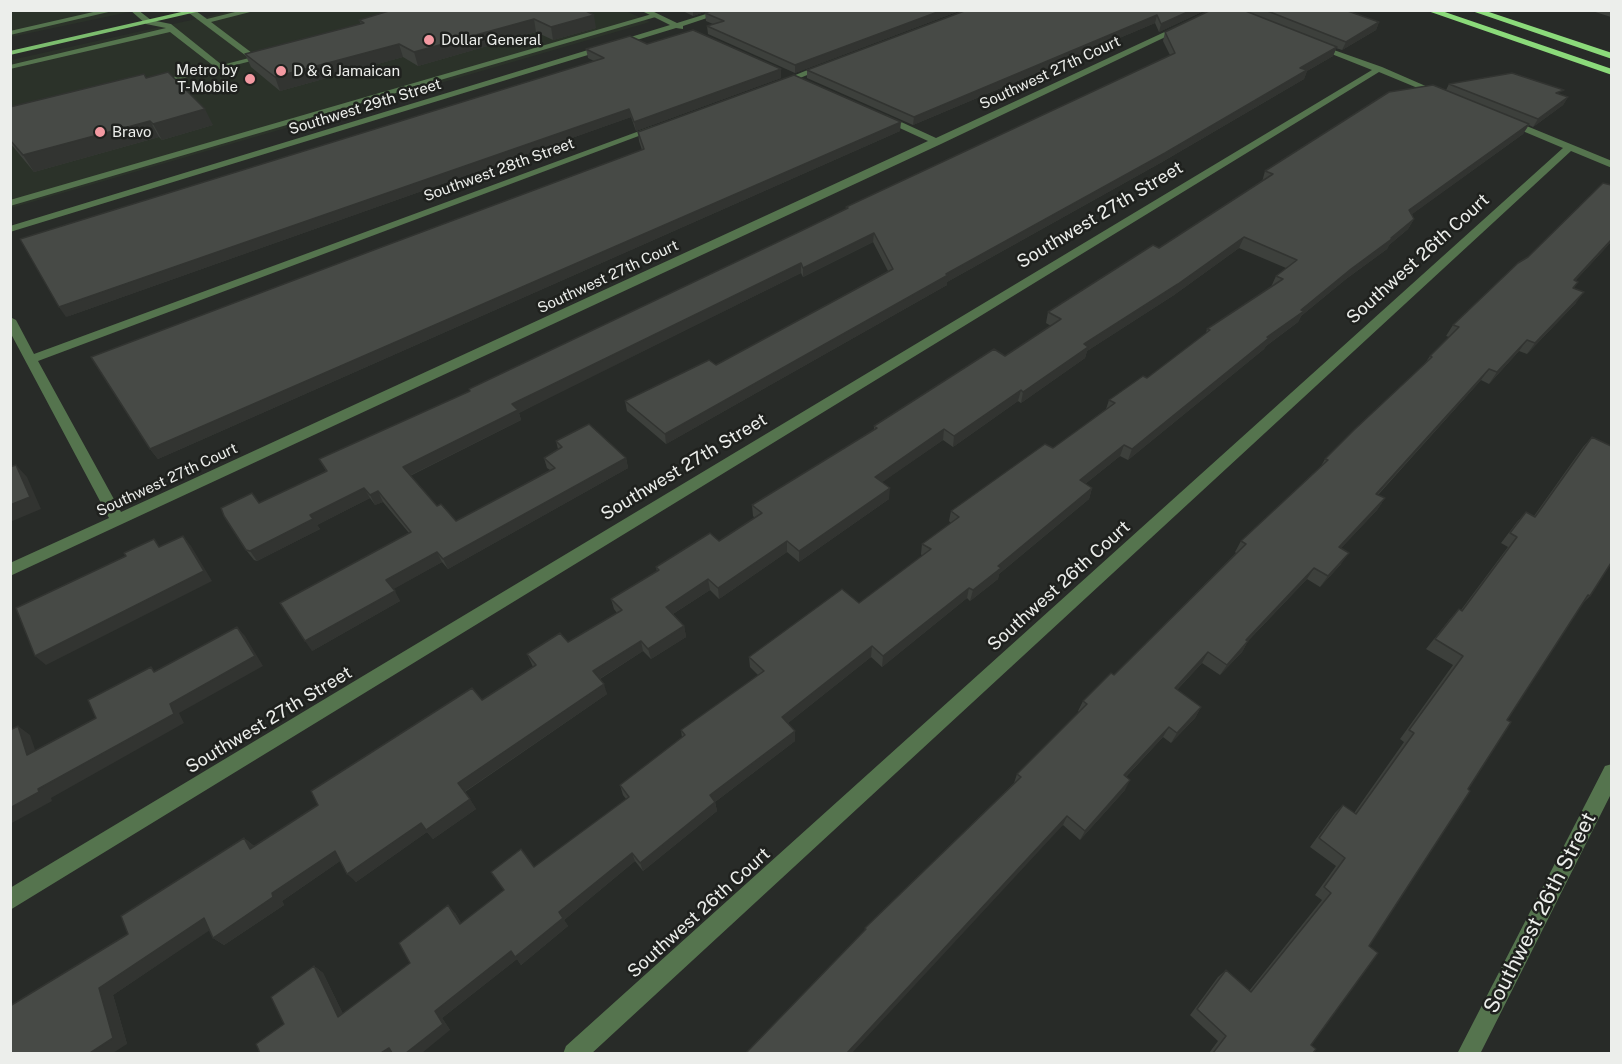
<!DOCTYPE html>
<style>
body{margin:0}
#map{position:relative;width:1622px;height:1064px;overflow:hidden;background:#282b28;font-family:"Public Sans",sans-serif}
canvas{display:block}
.frame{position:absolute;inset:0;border:12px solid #eceeeb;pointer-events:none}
</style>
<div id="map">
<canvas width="1622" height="1064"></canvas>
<div class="frame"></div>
</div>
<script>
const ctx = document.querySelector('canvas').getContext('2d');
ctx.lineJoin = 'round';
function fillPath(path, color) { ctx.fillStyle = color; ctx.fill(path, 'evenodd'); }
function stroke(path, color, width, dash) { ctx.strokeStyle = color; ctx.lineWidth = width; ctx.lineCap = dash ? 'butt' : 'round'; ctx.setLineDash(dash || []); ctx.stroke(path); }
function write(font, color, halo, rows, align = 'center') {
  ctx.font = font + ' "Public Sans",sans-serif'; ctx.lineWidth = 5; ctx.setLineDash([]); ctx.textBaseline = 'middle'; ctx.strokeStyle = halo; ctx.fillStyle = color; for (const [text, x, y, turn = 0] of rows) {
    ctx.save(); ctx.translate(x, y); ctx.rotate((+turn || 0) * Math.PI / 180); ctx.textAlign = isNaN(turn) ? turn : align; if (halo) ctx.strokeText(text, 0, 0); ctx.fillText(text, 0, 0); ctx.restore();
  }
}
fillPath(new Path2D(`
 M 11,10 L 134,11 L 11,37 Z
 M 624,10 L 650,22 L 11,208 L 11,60 L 232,11 Z`), '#2b3229');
fillPath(new Path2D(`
 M 102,10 L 117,10 L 10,35 L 10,31 Z
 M 130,10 L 138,10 L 151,20 L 171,24 L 222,65 L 249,58 L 185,10 L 196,11 L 207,19 L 243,10 L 258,10 L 211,22 L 256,56 L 267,54 L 271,56 L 153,86 L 153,82 L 215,67 L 170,32 L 10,69 L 10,65 L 166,28 L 146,24 Z
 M 652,14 L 659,16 L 10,206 L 10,200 Z`), '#55744e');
fillPath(new Path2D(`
 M 640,10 L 650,10 L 677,23 L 719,10 L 731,10 L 683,26 L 683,29 L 676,28 L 10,232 L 10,226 L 670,25 Z
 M 1212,10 L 1222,10 L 941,144 L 10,576 L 10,563 L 109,518 L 10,332 L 10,317 L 16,320 L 34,354 L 653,126 L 660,128 L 38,361 L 121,512 L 928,141 L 880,119 L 880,115 L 886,115 L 936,138 Z
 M 1314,43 L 1382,67 L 1444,94 L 1437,96 L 1379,72 L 10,910 L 10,888 L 1372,70 L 1314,47 Z
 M 822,64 L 829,66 L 783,85 L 776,83 Z
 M 1506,120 L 1512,120 L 1612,161 L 1612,168 L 1571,151 L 591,1054 L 563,1054 L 566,1046 L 1563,148 L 1506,124 Z
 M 1612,764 L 1612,792 L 1480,1054 L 1457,1054 L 1605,766 Z`), '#55744e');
fillPath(new Path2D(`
 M 190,10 L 205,10 L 10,55 L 10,51 Z`), '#7cbd6e');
fillPath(new Path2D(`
 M 1425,10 L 1439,10 L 1612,69 L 1612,75 Z
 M 1469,10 L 1483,10 L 1612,53 L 1612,59 Z`), '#8bda7a');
fillPath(new Path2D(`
 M 584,10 L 596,28 L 553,40 L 536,32 L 418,66 L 403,57 L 280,91 L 251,67 L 245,54 L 361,24 L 359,20 Z
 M 681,10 L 710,10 L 693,16 Z
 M 714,10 L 962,10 L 795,73 L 708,34 L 707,26 L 713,24 L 706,21 L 705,13 Z
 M 967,10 L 1206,10 L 1159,32 L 1155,23 L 913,125 L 807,78 L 807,70 Z
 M 1243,10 L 1345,10 L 1379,22 L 1376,30 L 1342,50 L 1336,48 L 1333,56 L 1307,71 L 1304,79 L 1162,162 L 947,282 L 947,285 L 666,444 L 627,411 L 625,401 L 716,365 L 888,271 L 873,242 L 803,277 L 801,273 L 544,400 L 519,413 L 521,420 L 410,476 L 437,506 L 456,521 L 550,470 L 547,468 L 544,458 L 558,449 L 556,441 L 626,458 L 628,468 L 448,569 L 442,562 L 393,589 L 400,601 L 312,651 L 409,533 L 383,502 L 375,505 L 370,498 L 317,525 L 320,529 L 257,561 L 254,560 L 246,550 L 259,503 L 326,471 L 319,459 L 470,391 L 469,389 L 805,229 L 846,209 L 846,207 L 1170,55 L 1163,41 L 1165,32 Z
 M 1589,10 L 1611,10 L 1611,17 Z
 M 586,49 L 781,78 L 636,131 L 631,117 L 66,317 L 594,61 L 588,58 Z
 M 146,78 L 213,125 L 162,140 L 159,137 L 34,172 L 10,143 L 10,107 Z
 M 1449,84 L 1561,95 L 1568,97 L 1563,105 L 1533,127 L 1529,125 L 1523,134 L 1412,214 L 1414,219 L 1408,229 L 1389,245 L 1387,249 L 1346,279 L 1301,316 L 1298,322 L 1266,346 L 1264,349 L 1128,460 L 1120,456 L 1085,484 L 1092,488 L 1089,499 L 999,574 L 998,579 L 970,601 L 967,598 L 882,667 L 871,657 L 788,723 L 795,741 L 715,802 L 717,811 L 643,871 L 635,861 L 564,920 L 568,926 L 521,965 L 517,959 L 442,1018 L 450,1030 L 284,1024 L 314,966 L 323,973 L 343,1014 L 410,963 L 455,913 L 461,923 L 534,867 L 626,799 L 623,795 L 620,785 L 682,738 L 681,730 L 758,675 L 750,667 L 749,657 L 859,603 L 922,556 L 921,554 L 922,544 L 951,523 L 949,521 L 951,511 L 1053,448 L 1106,409 L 1109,400 L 1147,378 L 1206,333 L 1207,329 L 1271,287 L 1276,276 L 1286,268 L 1239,248 L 1174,295 L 1087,351 L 1085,358 L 1021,403 L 1018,401 L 953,447 L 943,440 L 882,482 L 889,499 L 799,562 L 787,552 L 719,599 L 710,590 L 673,614 L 684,626 L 686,637 L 651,659 L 643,651 L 600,679 L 607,694 L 465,792 L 476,809 L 433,839 L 427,832 L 356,882 L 340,861 L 282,901 L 284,905 L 224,945 L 213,938 L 209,930 L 113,995 L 127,1044 L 10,1053 L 128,934 L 244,838 L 254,846 L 533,667 L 527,654 L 568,642 L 617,613 L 614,609 L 611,599 L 657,572 L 656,567 L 719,541 L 755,518 L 753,516 L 752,505 L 874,430 L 874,426 L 1005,356 L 1051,326 L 1046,323 L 1048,312 L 1159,248 L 1262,182 L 1265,171 L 1446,90 Z
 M 900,131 L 158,459 L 150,449 L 642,150 L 639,141 L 638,132 Z
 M 1611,242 L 1575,281 L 1578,282 L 1574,288 L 1576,303 L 1527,354 L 1519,351 L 1489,384 L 1481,380 L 1378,495 L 1385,498 L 1377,510 L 1341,548 L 1341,564 L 1320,587 L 1307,579 L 1248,641 L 1242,652 L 1220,675 L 1202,663 L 1177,690 L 1201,707 L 1195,718 L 1171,743 L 1163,737 L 1126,777 L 1125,790 L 1080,840 L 1063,825 L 773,1027 L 864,932 L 865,928 L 1014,783 L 1017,774 L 1079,712 L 1078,711 L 1083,701 L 1114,675 L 1236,553 L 1235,552 L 1241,541 L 1321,466 L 1325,459 L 1424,365 L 1430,356 L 1449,337 L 1446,336 L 1453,325 Z
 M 1592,437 L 1590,596 L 1582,604 L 1507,720 L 1369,946 L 1311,1045 L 1313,1053 L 1209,1053 L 1218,1041 L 1190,1015 L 1218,977 L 1226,970 L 1249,991 L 1322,900 L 1315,895 L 1336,866 L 1310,847 L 1335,813 L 1343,805 L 1354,813 L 1404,742 L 1400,739 L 1453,665 L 1426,649 L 1450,619 L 1459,609 L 1461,610 L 1508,547 L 1501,543 L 1517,522 L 1526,512 L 1534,516 L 1583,447 Z`), '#3d403c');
fillPath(new Path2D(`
 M 693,10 L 710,10 L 693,16 Z
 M 943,10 L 962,10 L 795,73 L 795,65 Z
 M 1192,10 L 1206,10 L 1159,32 L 1161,24 Z
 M 594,15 L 596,28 L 553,40 L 551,27 Z
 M 1157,15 L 1155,23 L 913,125 L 914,117 Z
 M 534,19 L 536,32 L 418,66 L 414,52 Z
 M 1379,22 L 1376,30 L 1342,50 L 1346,42 Z
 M 399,44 L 403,57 L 280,91 L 275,77 Z
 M 1337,47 L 1333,56 L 1307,71 L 1304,79 L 1162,162 L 947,282 L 947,285 L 666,444 L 665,434 L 946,274 Z
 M 781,69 L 781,78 L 636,131 L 634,122 Z
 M 1568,97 L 1563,105 L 1533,127 L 1538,119 Z
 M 205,109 L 213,125 L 162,140 L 153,124 Z
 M 629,109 L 631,117 L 66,317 L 59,307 Z
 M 150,121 L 159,137 L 34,172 L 23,155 Z
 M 901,122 L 900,131 L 158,459 L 150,449 Z
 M 1529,124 L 1523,134 L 1404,220 L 1409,210 Z
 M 1414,219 L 1408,229 L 1389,245 L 1387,249 L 1346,279 L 1301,316 L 1298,322 L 1266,346 L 1264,349 L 1128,460 L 1132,449 L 1267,337 Z
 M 874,233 L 873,242 L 803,277 L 803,268 Z
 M 1244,237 L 1239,248 L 1174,295 L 1087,351 L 1085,358 L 1021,403 L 1023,392 L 1084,344 Z
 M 1611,240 L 1611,242 L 1566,291 L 1574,280 Z
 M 801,263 L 801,273 L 519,413 L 521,420 L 407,477 L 403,467 L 512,404 Z
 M 1584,292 L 1576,303 L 1527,354 L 1535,343 Z
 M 1527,340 L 1519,351 L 1489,384 L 1497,372 Z
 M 1489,369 L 1481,380 L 1368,505 L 1376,494 Z
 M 1021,390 L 1018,401 L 953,447 L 954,436 Z
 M 944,429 L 943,440 L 874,488 L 875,477 Z
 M 1124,445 L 1120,456 L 1076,491 L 1080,480 Z
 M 626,458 L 628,468 L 448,569 L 443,559 Z
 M 16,465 L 27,477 L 41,509 L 10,522 L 10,505 Z
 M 364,488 L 370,498 L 317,525 L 320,529 L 257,561 L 250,551 L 310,515 Z
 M 890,488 L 889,499 L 799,562 L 799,551 Z
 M 1092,488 L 1089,499 L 999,574 L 998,579 L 970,601 L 973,590 L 998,566 Z
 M 378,491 L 383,502 L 375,505 L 370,495 Z
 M 1385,498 L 1377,510 L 1332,558 L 1339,547 Z
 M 183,536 L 191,546 L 212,581 L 46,665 L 35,656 Z
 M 787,541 L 787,552 L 719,599 L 718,588 Z
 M 437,552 L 442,562 L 392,590 L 386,580 Z
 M 1349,553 L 1341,564 L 1320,587 L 1328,576 Z
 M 1314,568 L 1307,579 L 1239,650 L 1246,640 Z
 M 708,579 L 710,590 L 668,617 L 666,607 Z
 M 969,588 L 967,598 L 882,667 L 883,656 Z
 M 395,591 L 400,601 L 312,651 L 305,641 Z
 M 684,626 L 686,637 L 651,659 L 648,649 Z
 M 237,627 L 245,636 L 263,666 L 179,713 L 184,723 L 51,798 L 52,801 L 10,824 L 10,808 L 170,704 Z
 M 641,641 L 643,651 L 596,681 L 593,671 Z
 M 1248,641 L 1242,652 L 1220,675 L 1227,665 Z
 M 872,646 L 871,657 L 783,727 L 782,717 Z
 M 1208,652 L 1202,663 L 1169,698 L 1175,688 Z
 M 604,684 L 607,694 L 464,792 L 458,783 Z
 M 1201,707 L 1195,718 L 1171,743 L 1177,733 Z
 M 18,726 L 30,735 L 40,764 L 27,755 Z
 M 1169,727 L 1163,737 L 1118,785 L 1124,775 Z
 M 795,731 L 795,741 L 711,805 L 710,795 Z
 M 1130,780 L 1125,790 L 1080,840 L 1085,831 Z
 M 470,799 L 476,809 L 433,839 L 427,832 L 356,882 L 347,874 L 421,823 Z
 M 715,802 L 717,811 L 643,871 L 640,863 Z
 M 1067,816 L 1063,825 L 852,1053 L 847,1053 Z
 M 244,838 L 254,846 L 250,849 Z
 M 335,851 L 343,859 L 282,901 L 284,905 L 224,945 L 213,938 L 272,893 Z
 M 632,853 L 635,861 L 564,920 L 568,926 L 521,965 L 517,959 L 442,1018 L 450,1030 L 422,1053 L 406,1053 L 435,1011 Z
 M 448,905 L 455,913 L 467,932 L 460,924 Z
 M 204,918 L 216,926 L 113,995 L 127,1044 L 113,1053 L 90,1053 L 99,988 Z
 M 314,966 L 323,973 L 348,1024 L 338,1017 Z
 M 389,1048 L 397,1053 L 381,1053 Z`), '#323431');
const building = new Path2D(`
 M 392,10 L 584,10 L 594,15 L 551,27 L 534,19 L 414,52 L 399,44 L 275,77 L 245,54 L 364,23 L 359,20 Z
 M 714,10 L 943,10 L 795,65 L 707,26 L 724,21 L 705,13 Z
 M 967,10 L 1192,10 L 1161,24 L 1157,15 L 914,117 L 807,70 Z
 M 1211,10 L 1243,10 L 1337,47 L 1300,68 L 1307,70 L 1165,153 L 946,274 L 948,275 L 665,434 L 625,401 L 709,360 L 716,365 L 893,269 L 874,233 L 803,268 L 801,263 L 541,390 L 512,404 L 518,410 L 403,467 L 437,506 L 441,504 L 456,521 L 555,468 L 544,458 L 562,447 L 556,441 L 589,424 L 626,458 L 443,559 L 437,552 L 386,580 L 395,591 L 305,641 L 280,603 L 411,532 L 378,491 L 370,495 L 364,488 L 310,515 L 313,519 L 250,551 L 246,550 L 224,516 L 221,508 L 252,493 L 259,503 L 327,471 L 319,459 L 470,391 L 469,389 L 805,229 L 848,208 L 846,207 L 1175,53 L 1165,32 Z
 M 1265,10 L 1345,10 L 1379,22 L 1346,42 Z
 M 693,30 L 781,69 L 634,122 L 629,109 L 59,307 L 20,239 L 604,58 L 586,49 L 630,36 L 647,44 Z
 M 168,72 L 205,109 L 153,124 L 150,121 L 23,155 L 10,140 L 10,107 L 144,74 L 146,78 Z
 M 1512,73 L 1564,90 L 1556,93 L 1568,97 L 1538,119 L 1449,84 Z
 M 794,75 L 901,122 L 150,449 L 91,357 L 379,248 L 644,149 L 638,132 Z
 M 1433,85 L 1529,124 L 1409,210 L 1414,219 L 1391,238 L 1393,238 L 1351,269 L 1301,310 L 1304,311 L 1267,337 L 1269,338 L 1132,449 L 1124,445 L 1080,480 L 1092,488 L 998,566 L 1001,568 L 973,590 L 969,588 L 883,656 L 872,646 L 782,717 L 795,731 L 710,795 L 715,802 L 640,863 L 632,853 L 559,912 L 563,918 L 515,957 L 511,951 L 435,1011 L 443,1024 L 406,1053 L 392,1053 L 389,1048 L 381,1053 L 260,1053 L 256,1044 L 284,1024 L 271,997 L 314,966 L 338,1017 L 410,963 L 399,943 L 448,905 L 460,924 L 504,890 L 491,872 L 521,849 L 534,867 L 629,797 L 620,785 L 685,735 L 681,730 L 764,671 L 749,657 L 842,589 L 859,603 L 931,549 L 922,544 L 959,517 L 951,511 L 1045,444 L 1053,448 L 1115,403 L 1109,400 L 1143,376 L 1147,378 L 1210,330 L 1207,329 L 1283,279 L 1276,276 L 1297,260 L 1244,237 L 1178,284 L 1084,344 L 1088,347 L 1023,392 L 1021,390 L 954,436 L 944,429 L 875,477 L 890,488 L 799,551 L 787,541 L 718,588 L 708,579 L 666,607 L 684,626 L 648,649 L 641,641 L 593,671 L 604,684 L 458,783 L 470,799 L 426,830 L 421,823 L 347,874 L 335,851 L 272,893 L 273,897 L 213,938 L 204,918 L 99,988 L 113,1038 L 90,1053 L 10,1053 L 10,1006 L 128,934 L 121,916 L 244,838 L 250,849 L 318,805 L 311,791 L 472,688 L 482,700 L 536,665 L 527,654 L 560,633 L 568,642 L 622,610 L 611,599 L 659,570 L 656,567 L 710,533 L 719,541 L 762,513 L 752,505 L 877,428 L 874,426 L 994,349 L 1005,356 L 1061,319 L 1048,312 L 1153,245 L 1159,248 L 1273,174 L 1265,171 L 1389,92 Z
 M 1603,183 L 1611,185 L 1611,240 L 1574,280 L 1578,282 L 1573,288 L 1584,292 L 1535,343 L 1527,340 L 1497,372 L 1489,369 L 1376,494 L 1385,498 L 1339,547 L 1349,553 L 1328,576 L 1314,568 L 1246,640 L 1248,641 L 1227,665 L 1208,652 L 1175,688 L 1201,707 L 1177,733 L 1169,727 L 1124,775 L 1130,780 L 1085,831 L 1067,816 L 847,1053 L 746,1053 L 866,929 L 865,928 L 1021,777 L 1017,774 L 1087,704 L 1083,701 L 1111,673 L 1114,675 L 1246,544 L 1241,541 L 1328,460 L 1325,459 L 1354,430 L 1432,357 L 1430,356 L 1459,327 L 1453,325 L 1518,263 L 1528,257 Z
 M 1592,437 L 1611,446 L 1611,563 L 1590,596 L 1588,595 L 1507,720 L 1511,722 L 1468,789 L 1470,791 L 1369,946 L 1378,953 L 1311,1045 L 1316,1049 L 1313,1053 L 1213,1053 L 1226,1036 L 1197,1009 L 1226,970 L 1251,992 L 1331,893 L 1324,887 L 1345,858 L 1319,838 L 1343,805 L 1356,814 L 1414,733 L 1409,730 L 1463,656 L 1435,639 L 1459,609 L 1462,611 L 1517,537 L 1510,533 L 1526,512 L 1535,517 Z
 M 16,465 L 30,497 L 10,505 L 10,467 Z
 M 183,536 L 204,571 L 35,656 L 16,608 L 126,556 L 124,553 L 154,539 L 159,547 Z
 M 237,627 L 255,656 L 170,704 L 174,714 L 38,789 L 39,792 L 10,808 L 10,730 L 18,726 L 27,755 L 96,718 L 88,700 L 151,667 L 154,672 Z`);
fillPath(building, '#474a46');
stroke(building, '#323431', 1.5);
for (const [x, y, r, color] of [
 [429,40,6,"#f49aa2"],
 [281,71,6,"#f49aa2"],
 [250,79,6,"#f49aa2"],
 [100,132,6,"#f49aa2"]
]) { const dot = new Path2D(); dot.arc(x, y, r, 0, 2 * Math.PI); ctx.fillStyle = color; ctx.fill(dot); stroke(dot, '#1f211e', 2); }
write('15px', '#eceeeb', '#1f211e', [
 ["Dollar General",441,40],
 ["Metro by",238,70,"right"],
 ["T-Mobile",238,87,"right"],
 ["D & G Jamaican",293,71],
 ["Bravo",112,132]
], 'left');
write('15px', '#eceeeb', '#1f211e', [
 ["Southwest 27th Court",1050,73,-25],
 ["Southwest 29th Street",365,107,-17],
 ["Southwest 28th Street",499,170,-20],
 ["Southwest 27th Court",608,277,-25],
 ["Southwest 27th Court",167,480,-25]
]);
write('18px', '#eceeeb', '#1f211e', [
 ["Southwest 27th Street",1100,215,-31],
 ["Southwest 26th Court",1418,259,-42],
 ["Southwest 27th Street",684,467,-31],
 ["Southwest 26th Court",1059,586,-42],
 ["Southwest 27th Street",269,720,-31],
 ["Southwest 26th Court",699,913,-42]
]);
write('21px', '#eceeeb', '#1f211e', [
 ["Southwest 26th Street",1540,913,-63]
]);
</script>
